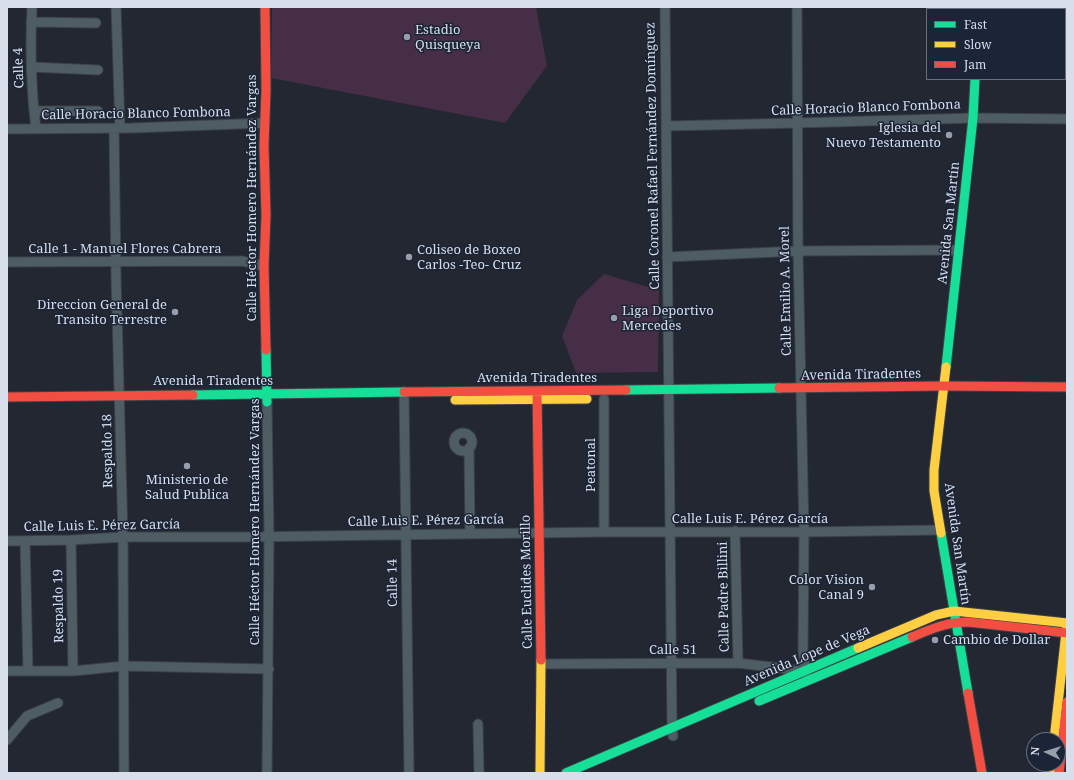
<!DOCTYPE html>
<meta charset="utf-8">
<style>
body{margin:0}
#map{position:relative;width:1074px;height:780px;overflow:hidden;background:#222731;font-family:"Noto Serif",serif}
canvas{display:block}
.frame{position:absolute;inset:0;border:8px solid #d8dfeb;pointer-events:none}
.legend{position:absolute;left:926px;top:8px;width:140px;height:72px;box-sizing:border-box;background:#1c2537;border:1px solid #676f7f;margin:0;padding:5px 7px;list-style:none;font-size:12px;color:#d8dfeb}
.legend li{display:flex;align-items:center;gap:8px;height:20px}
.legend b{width:20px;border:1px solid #676f7f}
.north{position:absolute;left:1026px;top:732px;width:40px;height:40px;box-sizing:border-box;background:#1c2537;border:1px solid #676f7f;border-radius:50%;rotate:274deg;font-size:11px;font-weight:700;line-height:16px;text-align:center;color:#d8dfeb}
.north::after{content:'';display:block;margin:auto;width:14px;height:18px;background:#989faa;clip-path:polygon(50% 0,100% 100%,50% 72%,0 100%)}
</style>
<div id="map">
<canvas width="1074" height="780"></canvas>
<div class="frame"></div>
<ul class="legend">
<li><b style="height:5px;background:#16e098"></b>Fast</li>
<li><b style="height:5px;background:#ffcf43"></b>Slow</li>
<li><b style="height:5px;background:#f24e42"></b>Jam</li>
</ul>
<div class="north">N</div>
</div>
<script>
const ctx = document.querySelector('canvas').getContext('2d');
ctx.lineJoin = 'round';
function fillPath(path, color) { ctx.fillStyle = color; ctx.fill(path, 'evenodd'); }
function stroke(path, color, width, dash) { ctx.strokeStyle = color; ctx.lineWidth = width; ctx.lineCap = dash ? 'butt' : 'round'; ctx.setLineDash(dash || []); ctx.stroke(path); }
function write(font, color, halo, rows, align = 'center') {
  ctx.font = font + ' "Noto Serif",serif'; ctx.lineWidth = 3; ctx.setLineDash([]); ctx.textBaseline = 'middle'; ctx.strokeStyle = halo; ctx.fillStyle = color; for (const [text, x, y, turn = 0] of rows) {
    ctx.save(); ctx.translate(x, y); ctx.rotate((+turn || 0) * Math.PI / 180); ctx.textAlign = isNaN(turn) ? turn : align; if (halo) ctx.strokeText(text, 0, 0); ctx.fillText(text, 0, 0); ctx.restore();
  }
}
fillPath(new Path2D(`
 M 272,7 L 536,7 L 547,66 L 505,123 L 271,78 Z
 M 604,274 L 659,290 L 658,372 L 576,373 L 562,336 L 577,300 Z`), '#452e46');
const street = new Path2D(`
 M 32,7 C 30,47 31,89 36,129
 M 116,7 L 120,128
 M 665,7 L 672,728 L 673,736
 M 797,7 L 798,251 L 804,532 L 803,650 L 806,675
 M 31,22 L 96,23
 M 32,67 L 98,70
 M 34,111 L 98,111
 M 666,126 L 796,123 L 973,118 L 1067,119
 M 7,129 L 132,128 L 265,123
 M 114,129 L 116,276 L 123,537 L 124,773
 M 667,257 L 798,251 L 959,250
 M 7,262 L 242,261 L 264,266
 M 404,392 L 409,773
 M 604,399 L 604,532
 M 267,402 L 269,536 L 267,773
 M454 442a9 9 0 1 1 18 0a9 9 0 1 1-18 0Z
 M 469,448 L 470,534
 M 735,531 L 738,663
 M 71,540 L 73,671
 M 7,541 L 71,540 L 123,537 L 244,537 L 604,532 L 804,532 L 940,530
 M 25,541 L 28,671
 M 541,664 L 738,663 L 804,671
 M 7,671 L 73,671 L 124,666 L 269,669
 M 478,724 L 479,773
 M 7,740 L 27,716 L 58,703`);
const fast = new Path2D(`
 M 970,7 L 971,9
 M 266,350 L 267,402
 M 946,367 L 973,118 L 975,79
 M 626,390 L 779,388
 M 193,395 L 404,392
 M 941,533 L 968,693
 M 759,701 L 912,637
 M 566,773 L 858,648`);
const slow = new Path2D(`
 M 455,400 L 587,399
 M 941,533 L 934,491 L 934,470 L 946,367
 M 858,648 L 936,615 L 954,611 L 1067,623
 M 1054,740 L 1067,623
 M 540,773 L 541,660
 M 1050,773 L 1051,764`);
const jam = new Path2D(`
 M 265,7 L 266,90 L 264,146 L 266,215 L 264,266 L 266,350
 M 779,388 L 943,386 L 1067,387
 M 537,391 L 541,660
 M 404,392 L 626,390
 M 7,397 L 193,395
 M 912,637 C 931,629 947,622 968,622 L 1067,633
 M 968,693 L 982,773
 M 1059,773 L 1067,702`);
stroke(street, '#3d4249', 11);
stroke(fast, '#3d4249', 11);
stroke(slow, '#3d4249', 11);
stroke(jam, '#3d4249', 11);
stroke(street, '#4e5d64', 9);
stroke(fast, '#16e098', 9);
stroke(slow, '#ffcf43', 9);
stroke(jam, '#f24e42', 9);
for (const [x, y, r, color] of [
 [407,37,4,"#989faa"],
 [949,135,4,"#989faa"],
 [409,257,4,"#989faa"],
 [175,312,4,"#989faa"],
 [614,318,4,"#989faa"],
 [187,466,4,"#989faa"],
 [872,587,4,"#989faa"],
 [935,640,4,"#989faa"]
]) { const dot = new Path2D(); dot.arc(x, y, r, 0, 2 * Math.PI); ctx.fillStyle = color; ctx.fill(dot); stroke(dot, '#1c2537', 1.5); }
write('13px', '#d8dfeb', '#1c2537', [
 ["Estadio",415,30],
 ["Quisqueya",415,45],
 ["Iglesia del",941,128,"right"],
 ["Nuevo Testamento",941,143,"right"],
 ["Coliseo de Boxeo",417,250],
 ["Carlos -Teo- Cruz",417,265],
 ["Direccion General de",167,305,"right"],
 ["Transito Terrestre",167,320,"right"],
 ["Liga Deportivo",622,311],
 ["Mercedes",622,326],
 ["Ministerio de",187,480,"center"],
 ["Salud Publica",187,495,"center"],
 ["Color Vision",864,580,"right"],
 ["Canal 9",864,595,"right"],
 ["Cambio de Dollar",943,640]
], 'left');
write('13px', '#d8dfeb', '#1c2537', [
 ["Calle 4",19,68,-92],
 ["Calle Horacio Blanco Fombona",866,108,-2],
 ["Calle Horacio Blanco Fombona",136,114,-1],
 ["Calle Coronel Rafael Fernández Domínguez",653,156,-91],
 ["Calle Héctor Homero Hernández Vargas",252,198,-90],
 ["Avenida San Martín",949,223,-84],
 ["Calle 1 - Manuel Flores Cabrera",125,249],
 ["Calle Emilio A. Morel",786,291,-91],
 ["Avenida Tiradentes",861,375,-1],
 ["Avenida Tiradentes",537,378],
 ["Avenida Tiradentes",213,381],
 ["Respaldo 18",108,451,-91],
 ["Peatonal",591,465,-90],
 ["Calle Luis E. Pérez García",750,519],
 ["Calle Luis E. Pérez García",426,521,-1],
 ["Calle Héctor Homero Hernández Vargas",255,522,-90],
 ["Calle Luis E. Pérez García",102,526,-1],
 ["Avenida San Martín",957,544,82],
 ["Calle Euclides Morillo",527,582,-91],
 ["Calle 14",393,583,-91],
 ["Calle Padre Billini",724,597,-91],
 ["Respaldo 19",59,606,-91],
 ["Calle 51",673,650],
 ["Avenida Lope de Vega",807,656,-23]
]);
</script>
